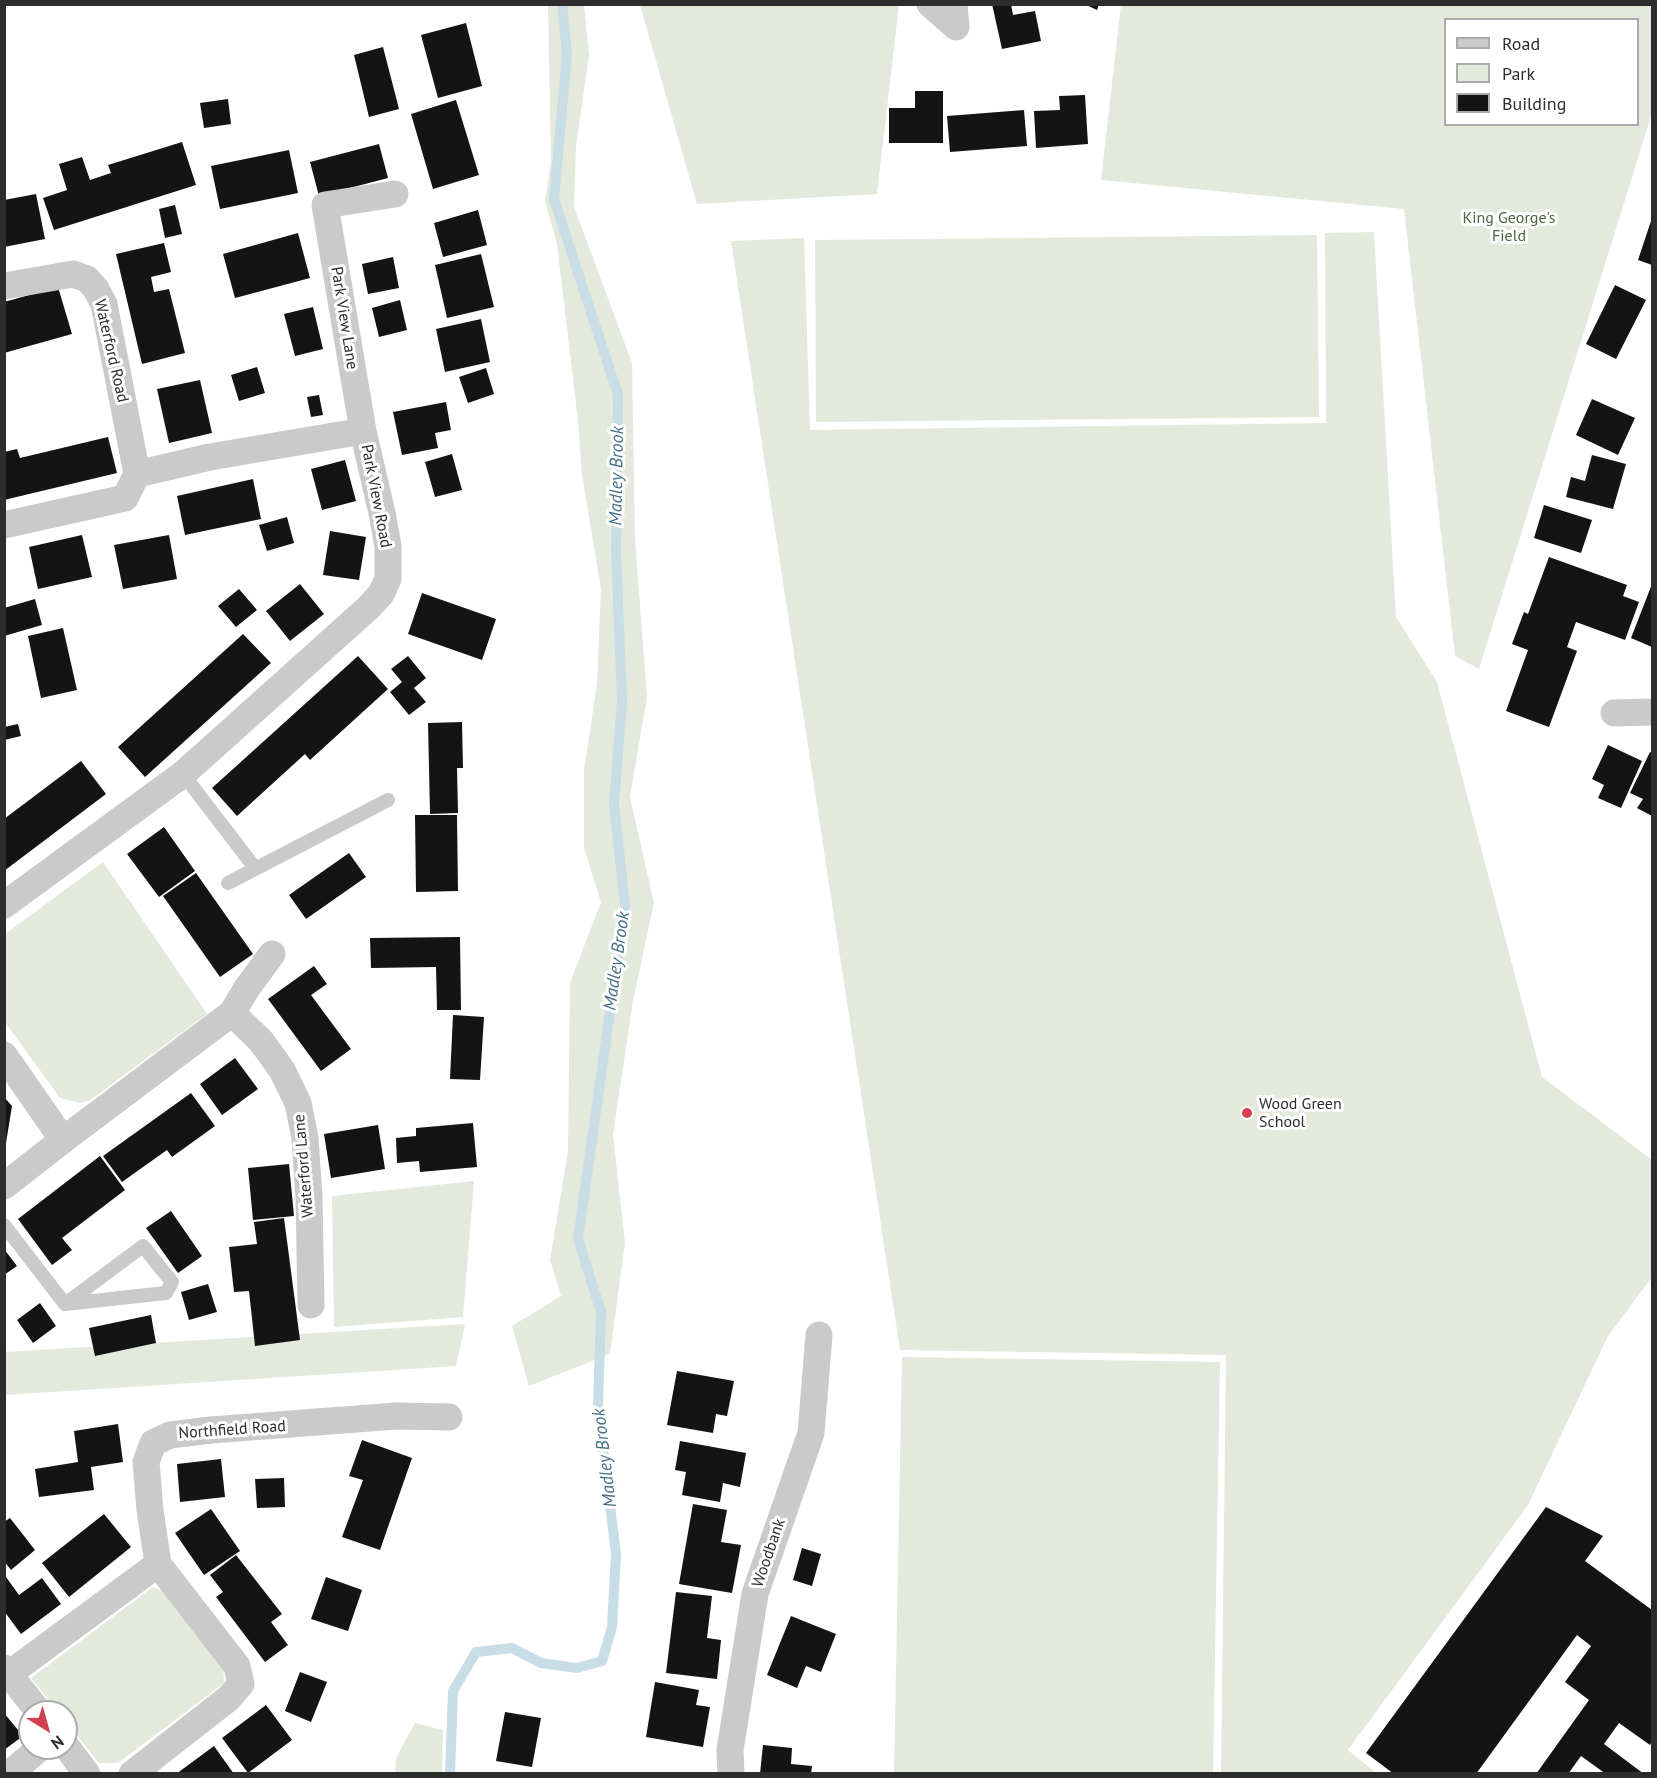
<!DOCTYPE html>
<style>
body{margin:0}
#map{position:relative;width:1657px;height:1778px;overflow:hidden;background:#fff;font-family:"PT Sans",sans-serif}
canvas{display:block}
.frame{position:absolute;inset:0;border:6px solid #2d2d2d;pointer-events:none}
.legend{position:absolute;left:1444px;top:18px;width:195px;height:108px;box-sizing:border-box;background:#fff;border:2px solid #ababab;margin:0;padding:8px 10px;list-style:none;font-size:18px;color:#2d2d2d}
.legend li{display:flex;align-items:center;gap:12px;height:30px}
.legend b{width:30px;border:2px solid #ababab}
.north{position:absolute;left:18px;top:1700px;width:60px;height:60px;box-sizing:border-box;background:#fff;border:2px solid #ababab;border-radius:50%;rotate:143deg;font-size:16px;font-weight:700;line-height:24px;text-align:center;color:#2d2d2d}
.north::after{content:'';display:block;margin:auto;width:21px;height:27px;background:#d24052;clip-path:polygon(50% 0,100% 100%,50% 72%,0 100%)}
</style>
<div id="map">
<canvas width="1657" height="1778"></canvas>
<div class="frame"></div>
<ul class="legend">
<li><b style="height:8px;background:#cacaca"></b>Road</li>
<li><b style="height:16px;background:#e3e9db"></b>Park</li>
<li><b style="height:16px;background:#141414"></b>Building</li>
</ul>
<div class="north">N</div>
</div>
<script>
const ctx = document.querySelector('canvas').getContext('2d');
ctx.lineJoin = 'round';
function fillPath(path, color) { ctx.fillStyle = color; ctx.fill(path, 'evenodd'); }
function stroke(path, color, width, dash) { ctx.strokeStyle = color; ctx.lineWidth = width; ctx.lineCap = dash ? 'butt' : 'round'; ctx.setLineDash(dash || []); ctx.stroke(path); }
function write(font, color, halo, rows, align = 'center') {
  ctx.font = font + ' "PT Sans",sans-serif'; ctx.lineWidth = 6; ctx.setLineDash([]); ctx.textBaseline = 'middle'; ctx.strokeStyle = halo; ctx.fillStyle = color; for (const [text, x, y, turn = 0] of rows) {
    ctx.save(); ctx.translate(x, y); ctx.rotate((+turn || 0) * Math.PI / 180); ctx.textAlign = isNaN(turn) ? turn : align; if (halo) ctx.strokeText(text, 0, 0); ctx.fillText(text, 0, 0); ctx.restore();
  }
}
fillPath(new Path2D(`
 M 548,5 L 584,5 L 589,55 L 576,147 L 574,207 L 632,363 L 635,540 L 647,697 L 630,797 L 654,903 L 633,1001 L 613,1135 L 625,1243 L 610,1354 L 529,1386 L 512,1326 L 561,1296 L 550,1260 L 568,1151 L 570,983 L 601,902 L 584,848 L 584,770 L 597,684 L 601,589 L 582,475 L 578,421 L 557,244 L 545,201 L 551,162 Z
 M 640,5 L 899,5 L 877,194 L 697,204 Z
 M 1121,5 L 1652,5 L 1652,113 L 1479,669 L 1455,656 L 1404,209 L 1101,180 ZM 1446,20 L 1638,20 L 1638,124 L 1446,124 Z
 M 1374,232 L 1396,617 L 1437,682 L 1542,1077 L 1652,1160 L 1652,1277 L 1608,1336 L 1528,1505 L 1348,1750 L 1376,1773 L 1221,1773 L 1226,1355 L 900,1350 L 731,241 L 804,238 L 810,430 L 1326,423 L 1325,233 Z
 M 1317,235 L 1319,417 L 816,422 L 815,240 Z
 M 103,862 L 207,1014 L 89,1101 L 81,1103 L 60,1098 L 5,1022 L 5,934 Z
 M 474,1181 L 463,1317 L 334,1327 L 332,1196 Z
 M 465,1324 L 456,1366 L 5,1395 L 5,1352 Z
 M 902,1357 L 1220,1362 L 1213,1773 L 894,1773 Z
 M 153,1587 L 167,1593 L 223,1666 L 224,1683 L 118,1763 L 99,1763 L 66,1722 L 66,1712 L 58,1712 L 31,1678 Z
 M 415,1723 L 443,1730 L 442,1773 L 395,1773 L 396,1758 Z`), '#e3e9db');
stroke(new Path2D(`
 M 450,1774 L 453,1691 L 476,1652 L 512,1648 L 541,1663 L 577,1668 L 602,1661 L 612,1627 L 616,1554 L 598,1408 L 601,1312 L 578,1239 L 625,905 L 614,804 L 622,701 L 616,551 L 618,395 L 554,199 L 567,54 L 562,4`), '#c9dde7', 10);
fillPath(new Path2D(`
 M 992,4 L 1011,4 L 1013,15 L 1035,11 L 1041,41 L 1002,49 Z
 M 1084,4 L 1099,4 L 1097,10 Z
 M 466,23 L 482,86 L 438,98 L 421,35 Z
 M 383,47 L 399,109 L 369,117 L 354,55 Z
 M 915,91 L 943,91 L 943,143 L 889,143 L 889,108 L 915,108 Z
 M 1085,95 L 1088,144 L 1036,148 L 1034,111 L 1060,110 L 1059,96 Z
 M 228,99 L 231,124 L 204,128 L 200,103 Z
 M 456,100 L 479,175 L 433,189 L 411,114 Z
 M 1024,110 L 1027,146 L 950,152 L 947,116 Z
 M 182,142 L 196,185 L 54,230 L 43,198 L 67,190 L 59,164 L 82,157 L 90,180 L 111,173 L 108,165 Z
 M 379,144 L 388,178 L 319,196 L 310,162 Z
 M 289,150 L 298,193 L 220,209 L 211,166 Z
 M 36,194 L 45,239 L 4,247 L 4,200 Z
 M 175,205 L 182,234 L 165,238 L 159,209 Z
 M 478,210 L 487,245 L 443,257 L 434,223 Z
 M 1652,218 L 1652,265 L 1638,260 Z
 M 298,233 L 310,278 L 235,298 L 223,254 Z
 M 164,243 L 171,272 L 151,277 L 154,292 L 169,289 L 185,353 L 142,364 L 116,254 Z
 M 481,254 L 494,307 L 447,318 L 435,265 Z
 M 393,257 L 399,288 L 368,294 L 362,264 Z
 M 1615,285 L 1646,300 L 1616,359 L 1586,344 Z
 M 58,287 L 72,334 L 4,353 L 4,302 Z
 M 400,300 L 407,330 L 379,337 L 372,308 Z
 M 313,307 L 323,349 L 295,356 L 284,314 Z
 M 481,319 L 490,362 L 445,372 L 436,329 Z
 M 257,367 L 265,393 L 239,401 L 231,375 Z
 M 486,368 L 494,394 L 468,403 L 459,377 Z
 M 200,380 L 212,433 L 169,443 L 157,389 Z
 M 319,395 L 323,415 L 311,417 L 307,397 Z
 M 1592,399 L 1635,418 L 1618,455 L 1576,435 Z
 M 446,402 L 451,430 L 435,433 L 438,448 L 402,455 L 393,412 Z
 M 108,437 L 117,473 L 4,500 L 4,452 L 17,449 L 20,458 Z
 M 452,454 L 462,490 L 435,497 L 425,462 Z
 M 1592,455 L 1626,464 L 1613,509 L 1566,497 L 1571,477 L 1585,481 Z
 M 345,460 L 356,501 L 322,510 L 311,469 Z
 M 253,479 L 261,519 L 185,535 L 177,496 Z
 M 1544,505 L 1592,520 L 1581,553 L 1534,538 Z
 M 287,517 L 294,543 L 267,551 L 259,525 Z
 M 330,531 L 366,537 L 359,580 L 323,575 Z
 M 82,535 L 92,577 L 38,589 L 29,547 Z
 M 169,535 L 177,579 L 123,589 L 114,545 Z
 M 1549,557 L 1627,585 L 1623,596 L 1639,602 L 1625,640 L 1576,622 L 1567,647 L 1577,651 L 1549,727 L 1506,711 L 1528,650 L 1512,644 L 1524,612 L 1528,614 Z
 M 300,584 L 324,614 L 290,641 L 266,611 Z
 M 1652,584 L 1652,647 L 1631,638 Z
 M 239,589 L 257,610 L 236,627 L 218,606 Z
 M 422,593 L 496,619 L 482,660 L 408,634 Z
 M 35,599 L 42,625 L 4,636 L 4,608 Z
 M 63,628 L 77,690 L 41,698 L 28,636 Z
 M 243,634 L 271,663 L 145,777 L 118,747 Z
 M 358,656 L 388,689 L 310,760 L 305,754 L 237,816 L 212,788 Z
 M 408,656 L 426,678 L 414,688 L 426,702 L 409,715 L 390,692 L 402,682 L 391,669 Z
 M 462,722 L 463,768 L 457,768 L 458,813 L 430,814 L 428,723 Z
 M 18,724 L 21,736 L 4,740 L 4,727 Z
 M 1608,745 L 1642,761 L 1621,808 L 1598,798 L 1604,785 L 1592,779 Z
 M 1650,752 L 1652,753 L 1652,816 L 1637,808 L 1643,799 L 1630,793 Z
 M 81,761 L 106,794 L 4,871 L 4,819 Z
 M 415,815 L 457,815 L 458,891 L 416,892 Z
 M 164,827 L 195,871 L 159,897 L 127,854 Z
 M 349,853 L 366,877 L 306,919 L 289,895 Z
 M 196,873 L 253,954 L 220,977 L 163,896 Z
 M 460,937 L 461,1010 L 437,1010 L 436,967 L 371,968 L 370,938 Z
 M 314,966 L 327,984 L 311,995 L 351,1049 L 321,1071 L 268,999 Z
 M 453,1015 L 484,1017 L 480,1080 L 450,1079 Z
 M 235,1058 L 258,1089 L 222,1115 L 200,1084 Z
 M 191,1093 L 215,1126 L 172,1157 L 167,1150 L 122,1182 L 103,1156 Z
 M 4,1097 L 12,1106 L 6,1143 L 4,1142 Z
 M 473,1123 L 477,1167 L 420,1172 L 419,1161 L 397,1163 L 396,1138 L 416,1136 L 416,1128 Z
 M 378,1125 L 385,1169 L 331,1178 L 324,1134 Z
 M 100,1156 L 125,1190 L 62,1238 L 72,1250 L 52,1265 L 18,1219 Z
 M 289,1164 L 294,1216 L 253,1220 L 248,1168 Z
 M 171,1211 L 202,1256 L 178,1273 L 146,1228 Z
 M 284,1218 L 300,1340 L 255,1346 L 249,1291 L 234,1292 L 229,1247 L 257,1244 L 254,1222 Z
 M 4,1249 L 17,1266 L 4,1275 Z
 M 208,1284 L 217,1312 L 189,1320 L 181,1292 Z
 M 40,1303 L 56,1326 L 33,1343 L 17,1320 Z
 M 151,1315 L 156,1343 L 95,1356 L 89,1328 Z
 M 677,1371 L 734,1381 L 727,1416 L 716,1414 L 713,1433 L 667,1425 Z
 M 118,1424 L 123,1462 L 91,1467 L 94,1490 L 39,1497 L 35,1469 L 78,1462 L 74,1431 Z
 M 362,1440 L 412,1458 L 380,1550 L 342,1537 L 363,1480 L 349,1476 Z
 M 680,1441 L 746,1453 L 740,1487 L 723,1483 L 720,1502 L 682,1495 L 686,1472 L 675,1470 Z
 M 221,1459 L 225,1497 L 180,1502 L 177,1464 Z
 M 284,1478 L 285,1507 L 257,1508 L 255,1479 Z
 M 693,1504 L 727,1510 L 721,1542 L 741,1545 L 732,1593 L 679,1584 Z
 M 1546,1507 L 1603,1536 L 1585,1561 L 1652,1610 L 1652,1741 L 1650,1745 L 1619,1723 L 1604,1744 L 1644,1774 L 1606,1774 L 1581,1756 L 1568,1774 L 1536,1774 L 1589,1700 L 1565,1682 L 1591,1646 L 1577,1635 L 1476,1774 L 1394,1774 L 1366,1753 Z
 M 211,1509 L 240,1551 L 204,1575 L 175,1533 Z
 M 104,1514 L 131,1547 L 69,1597 L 42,1563 Z
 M 10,1518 L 35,1550 L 11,1570 L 4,1561 L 4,1522 Z
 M 802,1548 L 821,1554 L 812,1586 L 793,1580 Z
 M 236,1555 L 282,1614 L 271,1622 L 288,1645 L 265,1662 L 216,1597 L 223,1592 L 210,1575 Z
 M 6,1577 L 19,1595 L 42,1578 L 61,1604 L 21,1634 L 4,1611 L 4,1578 Z
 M 326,1577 L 362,1590 L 348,1631 L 311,1619 Z
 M 676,1592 L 712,1596 L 707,1638 L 721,1640 L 717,1679 L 666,1673 Z
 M 791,1616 L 836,1634 L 821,1672 L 806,1666 L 797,1688 L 767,1675 Z
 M 300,1672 L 327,1682 L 311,1722 L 285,1711 Z
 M 655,1682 L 699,1690 L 696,1705 L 710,1707 L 703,1747 L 646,1737 Z
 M 266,1705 L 292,1740 L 248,1773 L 222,1738 Z
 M 505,1712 L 541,1718 L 532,1767 L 496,1761 Z
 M 4,1713 L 23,1736 L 4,1750 Z
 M 763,1745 L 792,1748 L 791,1764 L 812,1766 L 811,1774 L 760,1774 Z
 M 214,1746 L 234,1774 L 176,1774 Z`), '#141414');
stroke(new Path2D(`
 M 183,774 L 255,868
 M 228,883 L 388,800
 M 4,1225 L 65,1304
 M 143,1246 L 172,1282 L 166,1293 L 65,1304 Z`), '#cacaca', 14);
stroke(new Path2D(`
 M 930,4 L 956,27 L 954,4
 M 4,286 L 73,274 L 87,279 L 96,289 L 104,304 L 137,474
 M 363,431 L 325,205 L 395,194
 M 4,525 L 125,498 L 137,474 L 210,457 L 363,431 L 382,513 L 388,546 L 388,579 L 381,594 L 368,608 L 183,774 L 4,905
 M 1614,713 L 1652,712
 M 232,1013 L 261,1041 L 282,1070 L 298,1103 L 305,1138 L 309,1197 L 311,1305
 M 4,1055 L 63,1140 L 4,1186
 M 63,1140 L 232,1013 L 247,988 L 272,954
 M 4,1668 L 9,1674 L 158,1564 L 150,1510 L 146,1462 L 153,1443 L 170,1435 L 211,1430 L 396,1416 L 449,1417
 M 9,1674 L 39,1712
 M 66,1746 L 87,1774
 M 9,1774 L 40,1748
 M 132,1774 L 229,1698 L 241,1684 L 237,1666 L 158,1564
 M 731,1774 L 730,1750 L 755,1594 L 811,1433 L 819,1335`), '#cacaca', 27);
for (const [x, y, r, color] of [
 [1247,1113,6,"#d24052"]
]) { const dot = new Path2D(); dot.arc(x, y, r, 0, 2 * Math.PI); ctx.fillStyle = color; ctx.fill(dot); stroke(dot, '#fff', 2); }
write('16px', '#52633f', '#fff', [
 ["King George's",1509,218],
 ["Field",1509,236]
]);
write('16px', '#2d2d2d', '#fff', [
 ["Park View Lane",344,318,81],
 ["Waterford Road",111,351,77],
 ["Park View Road",376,496,79],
 ["Waterford Lane",304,1166,-95],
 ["Northfield Road",232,1430,-4],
 ["Woodbank",769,1553,-71]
]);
write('16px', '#2d2d2d', '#fff', [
 ["Wood Green",1259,1104],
 ["School",1259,1122]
], 'left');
write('italic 18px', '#436f86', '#fff', [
 ["Madley Brook",617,476,-89],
 ["Madley Brook",617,961,-82],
 ["Madley Brook",605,1458,-97]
]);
</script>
